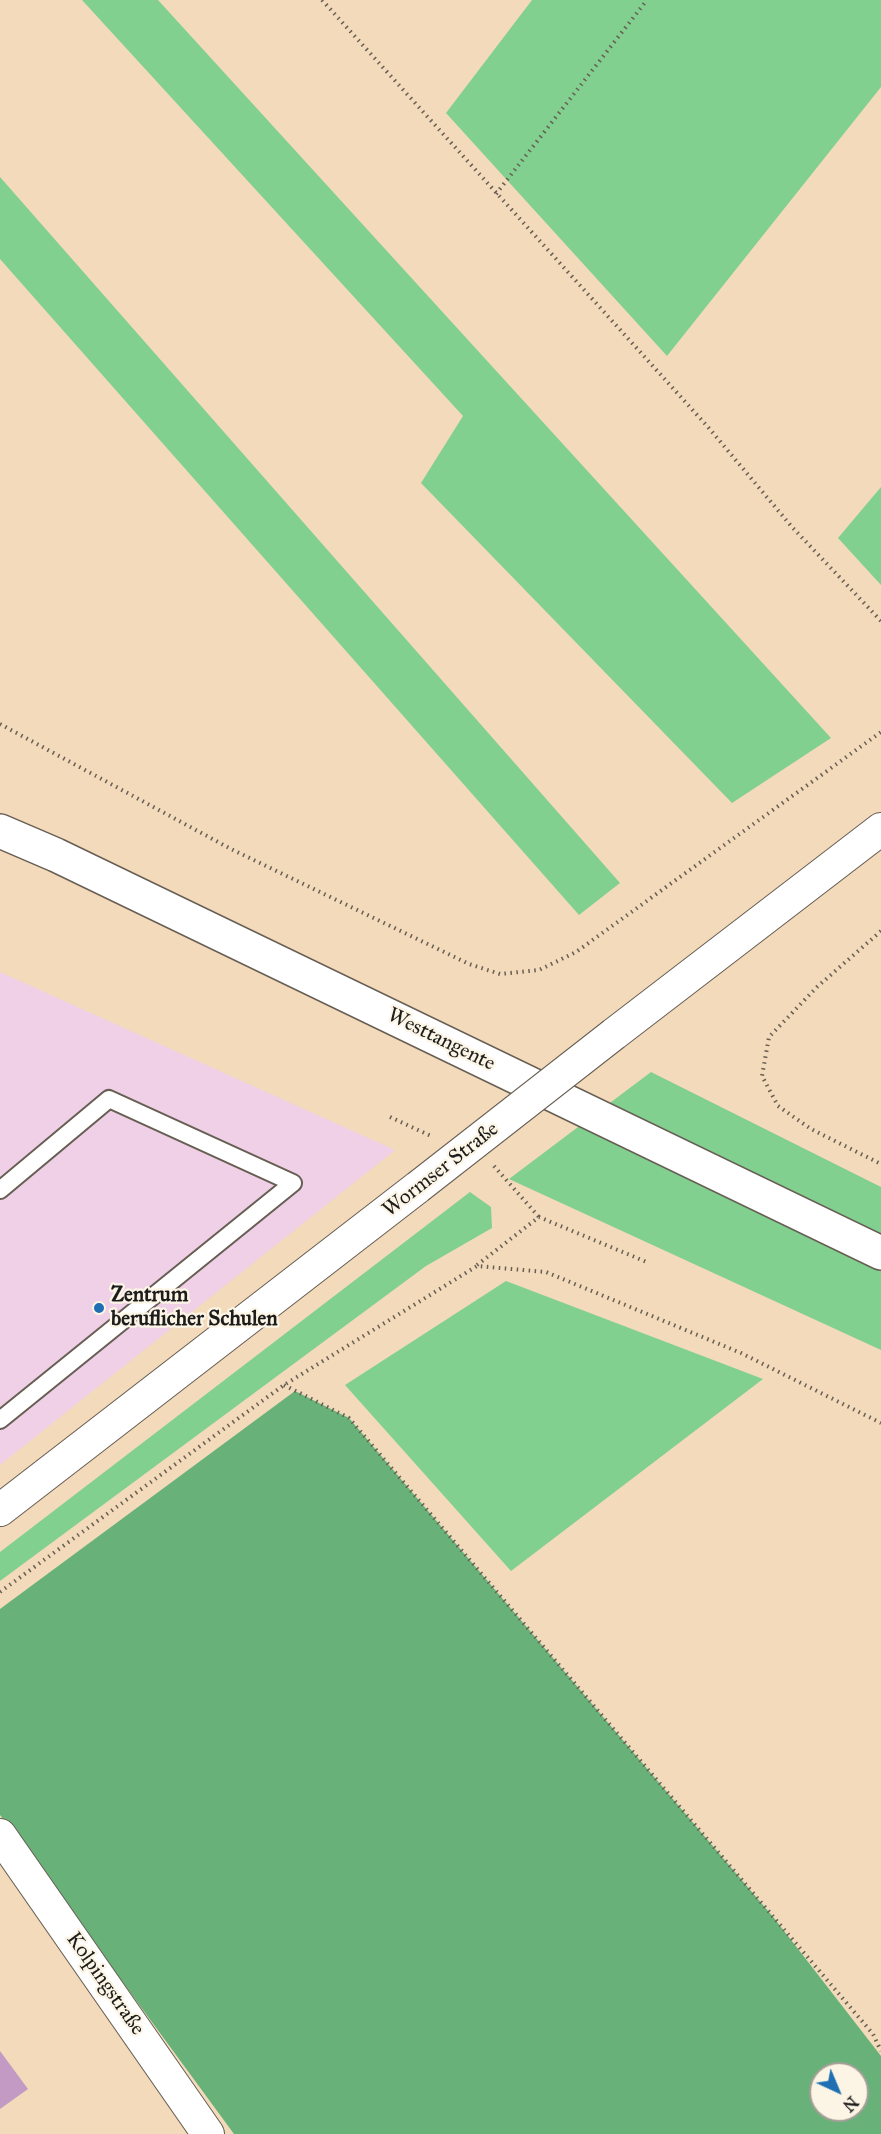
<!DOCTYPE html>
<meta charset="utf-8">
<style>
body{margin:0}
#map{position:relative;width:881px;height:2134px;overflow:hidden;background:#f3dabb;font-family:"IM FELL Great Primer",serif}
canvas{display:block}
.north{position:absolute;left:809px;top:2062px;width:60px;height:60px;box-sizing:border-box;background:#fcf5e5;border:2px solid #a29e95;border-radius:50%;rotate:136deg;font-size:16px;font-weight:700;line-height:24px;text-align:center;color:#1c1c1c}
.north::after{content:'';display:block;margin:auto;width:21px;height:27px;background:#1f6fb2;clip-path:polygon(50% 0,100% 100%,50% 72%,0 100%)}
</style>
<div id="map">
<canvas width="881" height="2134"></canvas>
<div class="north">N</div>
</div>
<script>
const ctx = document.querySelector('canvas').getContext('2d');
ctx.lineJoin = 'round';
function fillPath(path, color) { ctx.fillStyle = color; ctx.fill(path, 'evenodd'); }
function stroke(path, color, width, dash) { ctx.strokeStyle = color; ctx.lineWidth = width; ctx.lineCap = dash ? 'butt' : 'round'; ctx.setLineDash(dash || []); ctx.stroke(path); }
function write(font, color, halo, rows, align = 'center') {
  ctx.font = font + ' "IM FELL Great Primer",serif'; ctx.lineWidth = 4.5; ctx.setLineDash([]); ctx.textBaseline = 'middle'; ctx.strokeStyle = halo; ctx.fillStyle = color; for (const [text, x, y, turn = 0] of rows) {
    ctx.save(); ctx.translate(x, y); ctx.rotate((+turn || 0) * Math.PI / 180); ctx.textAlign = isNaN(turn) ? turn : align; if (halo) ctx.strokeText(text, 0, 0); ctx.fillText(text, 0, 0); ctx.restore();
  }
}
fillPath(new Path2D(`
 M 0,972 L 395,1150 L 0,1465 Z`), '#efd0e6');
fillPath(new Path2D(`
 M 82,0 L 158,0 L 831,738 L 732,803 L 421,483 L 463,416 Z
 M 532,0 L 881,0 L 881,87 L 667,356 L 446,113 Z
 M 0,177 L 620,883 L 579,915 L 0,259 Z
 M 881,487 L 881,585 L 838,538 Z
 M 651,1072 L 881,1187 L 881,1350 L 509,1179 Z
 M 470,1192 L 491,1207 L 492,1228 L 426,1266 L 0,1581 L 0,1552 Z
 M 506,1281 L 763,1379 L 511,1571 L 345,1385 Z`), '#81d090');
fillPath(new Path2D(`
 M 295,1391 L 349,1418 L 774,1918 L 881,2056 L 881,2134 L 234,2134 L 0,1815 L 0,1609 ZM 821,2074 L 857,2074 L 857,2110 L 821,2110 Z`), '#68b27a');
fillPath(new Path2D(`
 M 0,2051 L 28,2089 L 0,2109 Z`), '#c29ac4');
const lane = new Path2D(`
 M 0,1190 L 109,1099 L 293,1183 L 0,1420`);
const street = new Path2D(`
 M 614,1034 L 881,829
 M 0,1510 L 418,1187
 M 0,1835 L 208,2134`);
const primary = new Path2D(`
 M 0,831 L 56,855 L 881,1253`);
stroke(lane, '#675e54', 20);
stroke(street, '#675e54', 34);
stroke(primary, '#675e54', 36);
stroke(new Path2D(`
 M 322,0 L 708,427 L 792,527 L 881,621
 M 496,194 L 647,0
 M 0,724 L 231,849 L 469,964 L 500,974 L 539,970 L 576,952 L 881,732
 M 881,931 L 817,987 L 769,1037 L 762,1076 L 778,1106 L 811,1129 L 881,1164
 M 390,1117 L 431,1136
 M 494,1166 L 539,1217
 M 477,1265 L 539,1217 L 649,1263
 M 284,1385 L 349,1418 L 873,2034 L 881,2051
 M 0,1592 L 284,1385 L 477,1266 L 546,1272 L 741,1353 L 881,1423`), '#675e54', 4, [1.5, 4.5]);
stroke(lane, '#fff', 16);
stroke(street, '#fff', 32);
stroke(primary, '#fff', 33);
const streetBridge = new Path2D(`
 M 418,1187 L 614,1034`);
stroke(streetBridge, '#675e54', 34, []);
stroke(streetBridge, '#fff', 32);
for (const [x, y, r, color] of [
 [99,1308,6,"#1f6fb2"]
]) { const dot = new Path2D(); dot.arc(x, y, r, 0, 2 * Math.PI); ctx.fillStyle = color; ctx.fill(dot); stroke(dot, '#fcf5e5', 2); }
write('21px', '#1c1c1c', '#fcf5e5', [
 ["Westtangente",441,1040,26],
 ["Wormser Straße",441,1170,-38],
 ["Kolpingstraße",105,1984,55]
]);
write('bold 21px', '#1c1c1c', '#fcf5e5', [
 ["Zentrum",111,1296],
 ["beruflicher Schulen",111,1320]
], 'left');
</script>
